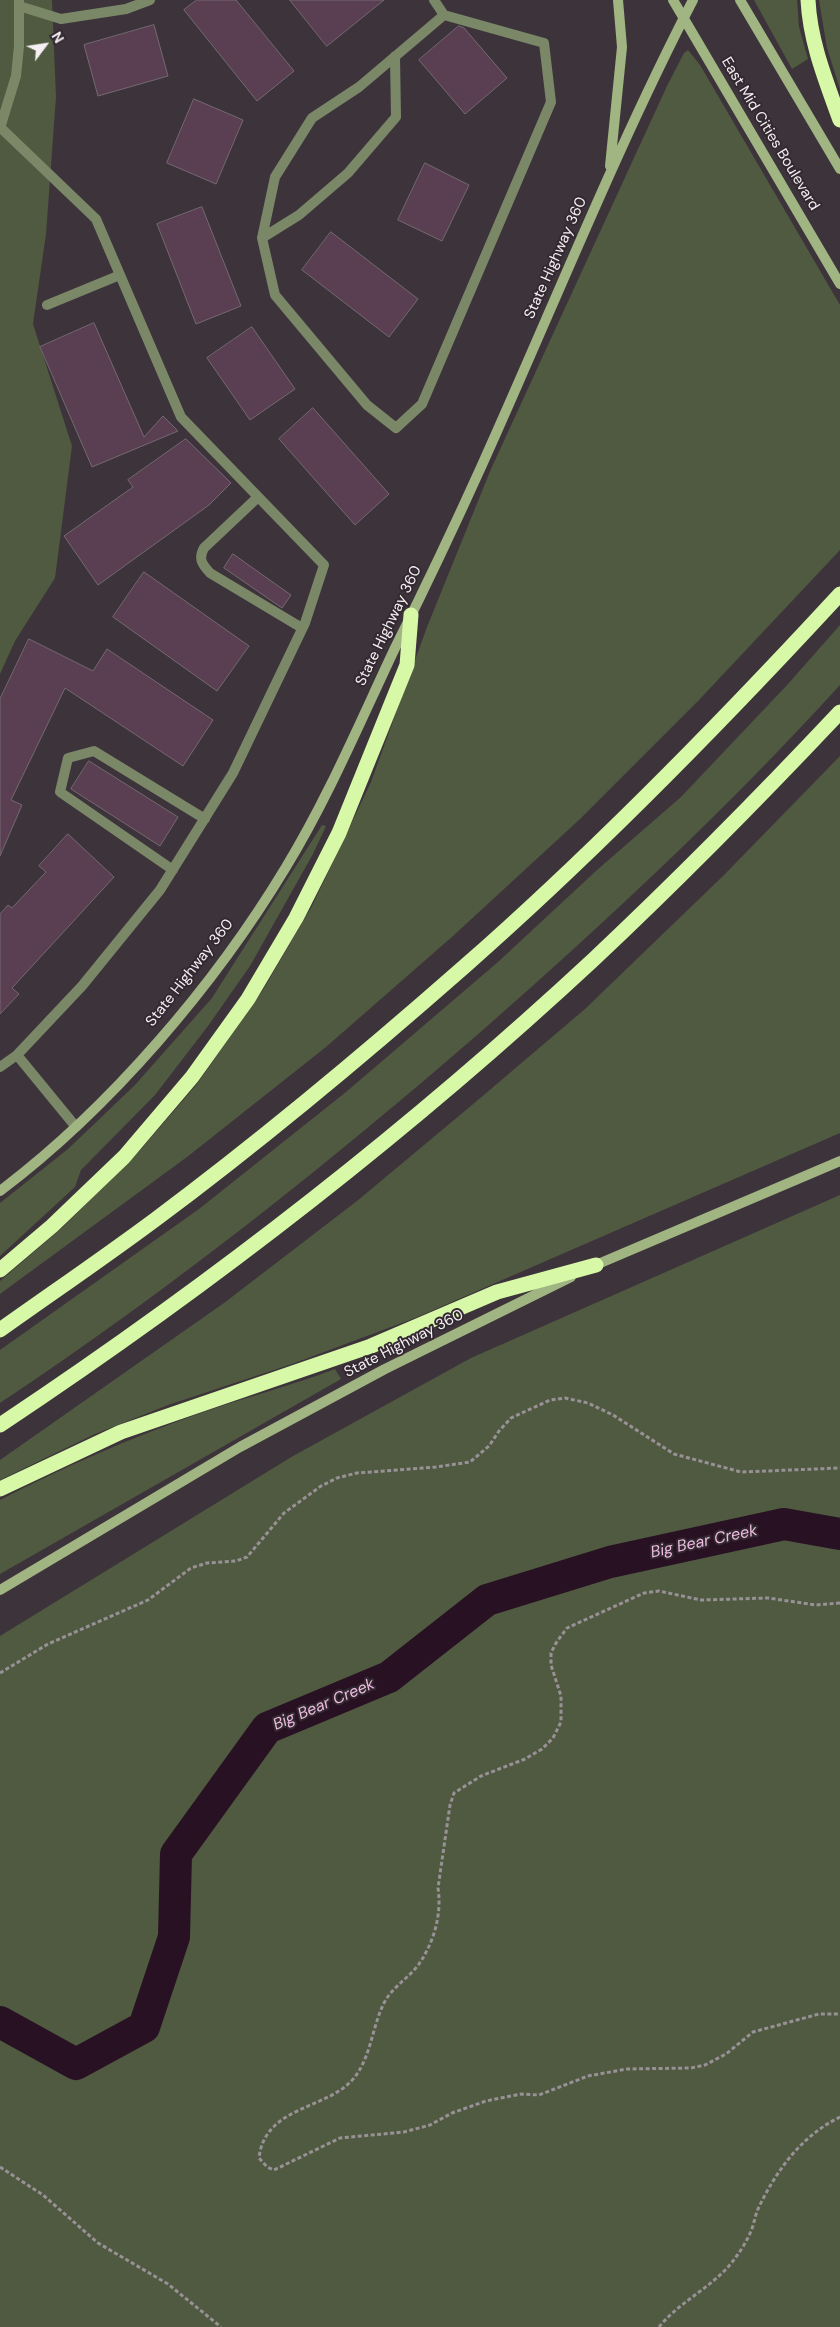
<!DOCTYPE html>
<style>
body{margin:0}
#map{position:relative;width:840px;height:2327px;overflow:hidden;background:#3d343b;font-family:"DM Sans",sans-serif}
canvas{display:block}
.north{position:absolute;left:20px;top:20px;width:50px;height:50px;-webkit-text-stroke:4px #332a31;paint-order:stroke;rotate:59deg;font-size:14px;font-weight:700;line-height:20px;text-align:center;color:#f5eff3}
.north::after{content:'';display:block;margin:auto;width:18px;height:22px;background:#f5eff3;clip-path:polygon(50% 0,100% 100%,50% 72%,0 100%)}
</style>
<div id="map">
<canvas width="840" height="2327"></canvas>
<div class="north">N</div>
</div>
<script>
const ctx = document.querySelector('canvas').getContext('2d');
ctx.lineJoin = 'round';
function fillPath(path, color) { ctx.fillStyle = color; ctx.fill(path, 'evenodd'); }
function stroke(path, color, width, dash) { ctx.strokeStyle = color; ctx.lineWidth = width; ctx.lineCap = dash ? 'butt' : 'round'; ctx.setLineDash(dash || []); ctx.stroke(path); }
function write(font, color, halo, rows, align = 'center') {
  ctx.font = font + ' "DM Sans",sans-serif'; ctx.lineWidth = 4; ctx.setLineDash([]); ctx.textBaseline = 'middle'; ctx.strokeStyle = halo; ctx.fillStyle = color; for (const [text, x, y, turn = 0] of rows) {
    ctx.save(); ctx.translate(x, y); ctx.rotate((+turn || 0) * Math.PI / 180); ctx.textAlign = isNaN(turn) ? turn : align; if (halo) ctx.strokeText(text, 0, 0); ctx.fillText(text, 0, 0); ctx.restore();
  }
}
fillPath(new Path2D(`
 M 0,0 L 52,0 L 56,97 L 46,234 L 33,324 L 72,446 L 55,578 L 15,641 L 0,674 Z
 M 754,0 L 797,0 L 799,27 L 808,59 L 792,69 Z
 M 819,0 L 840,0 L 840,89 L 827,48 Z
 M 688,50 L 700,65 L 840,305 L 840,550 L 699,700 L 580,819 L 453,936 L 326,1047 L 187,1157 L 0,1294 L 0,1281 L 63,1227 L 143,1147 L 197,1084 L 263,990 L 312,906 L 371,782 L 427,627 L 491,469 L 667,86 L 684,53 Z
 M 840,625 L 840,685 C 729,807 608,920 484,1029 C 330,1163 170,1290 0,1403 L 0,1350 L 199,1209 L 346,1092 L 498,962 L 597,870 L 681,797 L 788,684 Z
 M 840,756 L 840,1133 L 415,1318 L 292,1364 L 168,1405 L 95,1434 L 0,1480 L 0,1460 L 224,1303 L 357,1201 L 472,1105 L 585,1009 L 724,875 Z
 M 322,825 L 326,826 L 313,854 L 250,966 L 208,1026 L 155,1095 L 81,1170 L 75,1187 L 0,1256 L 0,1203 L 68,1149 L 135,1085 L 212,998 Z
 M 840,1195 L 840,2327 L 0,2327 L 0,1636 L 293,1456 L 471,1358 Z
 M 335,1369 L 341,1379 L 0,1574 L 0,1500 C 64,1467 130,1438 198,1414 C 243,1398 290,1386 335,1369 Z`), '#4f5a40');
stroke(new Path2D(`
 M 0,2022 L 76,2064 L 144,2027 L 174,1937 L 176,1854 L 267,1728 L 389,1677 L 487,1600 L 610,1562 L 784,1524 L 840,1534`), '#281123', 32);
const building = new Path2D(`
 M 197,0 L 236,0 L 294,71 L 257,101 L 184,10 Z
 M 290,0 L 384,0 L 327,46 Z
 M 154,25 L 168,76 L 98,96 L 84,45 Z
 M 459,26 L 464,28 L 507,78 L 465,114 L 419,60 Z
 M 194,99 L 243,120 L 216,184 L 167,163 Z
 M 425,163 L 469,185 L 442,241 L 398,220 Z
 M 202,207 L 241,306 L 196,324 L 157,224 Z
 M 331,232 L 418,299 L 389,337 L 302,270 Z
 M 94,323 L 144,437 L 163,416 L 178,431 L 92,467 L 40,347 Z
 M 252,327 L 295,389 L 250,420 L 207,358 Z
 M 313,408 L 389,494 L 355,525 L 279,439 Z
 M 186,439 L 231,483 L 209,505 L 98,585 L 64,536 L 133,487 L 128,480 Z
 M 233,554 L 291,595 L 282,608 L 224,568 Z
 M 144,572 L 249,646 L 217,691 L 113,617 Z
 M 29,639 L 93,671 L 107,649 L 213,720 L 183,766 L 65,688 L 11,800 L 22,805 L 0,856 L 0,699 Z
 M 89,761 L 178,817 L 160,846 L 71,789 Z
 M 68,834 L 114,877 L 12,988 L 19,994 L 0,1014 L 0,914 L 8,905 L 12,908 L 46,872 L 39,866 Z`);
fillPath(building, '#5a3f53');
stroke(building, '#746971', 1);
stroke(new Path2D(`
 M 840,1603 L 816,1605 L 768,1598 L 701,1600 L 659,1591 L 644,1593 L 567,1628 L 556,1643 L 551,1653 L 551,1665 L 561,1696 L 561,1722 L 553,1738 L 542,1749 L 525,1759 L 481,1776 L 454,1793 L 450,1805 L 438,1888 C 442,1914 434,1942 419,1964 C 409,1978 392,1987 384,2003 C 372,2027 371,2057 354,2078 C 328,2110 265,2105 259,2158 L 267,2167 L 274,2170 L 340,2138 L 404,2132 L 430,2125 L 452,2113 L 486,2101 L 521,2094 L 539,2095 L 588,2076 L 627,2069 L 691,2068 L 705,2065 L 726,2054 L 753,2032 L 819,2014 L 840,2014
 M 0,1673 L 48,1644 L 148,1600 L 191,1568 L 207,1563 L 236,1561 L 247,1557 L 284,1513 L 321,1486 L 337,1478 L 357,1473 L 436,1467 L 470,1462 L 489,1446 L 499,1431 L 511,1418 L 550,1400 L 565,1398 L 588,1403 L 613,1415 L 674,1454 L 741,1472 L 840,1468
 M 0,2167 L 43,2195 L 98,2243 L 168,2284 L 221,2327
 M 659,2327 C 680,2301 713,2287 733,2261 C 740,2252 747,2241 751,2231 C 754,2224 755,2216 758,2209 C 776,2171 801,2136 840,2117`), '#989196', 3, [4, 2.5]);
stroke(new Path2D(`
 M 434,0 L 444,15
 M 19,6 L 61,19 L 126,9 L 150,0
 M 444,15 L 544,43 L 551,102 L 422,404 L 396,428 L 367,405 L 275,295 L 262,238 L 275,177 L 312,118 L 359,87 Z
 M 262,238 L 299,215 L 348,173 L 396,117 L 395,56
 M 47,305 L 120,275
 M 258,497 L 204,548 C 198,559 202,564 210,573 L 302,628
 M 173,870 L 60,792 L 68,758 L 94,751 L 205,819
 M 17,1055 L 76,1127
 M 0,1067 L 17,1055 L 82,986 L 160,890 L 233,773 L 305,623 L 324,565 L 181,417 L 96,219 L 0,127`), '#7a8868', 10);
stroke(new Path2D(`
 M 0,128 L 16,76 L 19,46 L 19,0`), '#7a8868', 10);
stroke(new Path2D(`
 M 673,0 L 840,284
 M 740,0 L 840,169
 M 610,166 L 622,47 L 618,0
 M 0,1191 C 110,1108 215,985 286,867 C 328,798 360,722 395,648 C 425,588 454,527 482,465 C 552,310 615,151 693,0
 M 591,1267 L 840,1161
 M 0,1590 L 240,1447 L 385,1369 L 571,1277`), '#a0b582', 10);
stroke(new Path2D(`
 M 808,0 C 810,42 826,81 840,120
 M 0,1270 L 52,1226 L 124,1157 L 192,1077 L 248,999 L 296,918 L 339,833 L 407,665 L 411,615
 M 0,1330 C 52,1293 105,1257 156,1219 C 262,1140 365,1054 465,966 C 597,850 720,724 840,594
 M 0,1425 C 209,1286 409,1131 593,960 C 678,880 760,797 840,712
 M 0,1489 L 121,1432 L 371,1346 L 497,1292 L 596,1265`), '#d7f8a7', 15);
write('15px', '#f5eff3', '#332a31', [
 ["East Mid Cities Boulevard",770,134,59],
 ["State Highway 360",556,258,-66],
 ["State Highway 360",389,626,-64],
 ["State Highway 360",190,973,-52],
 ["State Highway 360",404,1344,-27]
]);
write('italic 16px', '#f0bbe2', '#332a31', [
 ["Big Bear Creek",704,1542,-12],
 ["Big Bear Creek",324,1705,-23]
]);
</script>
